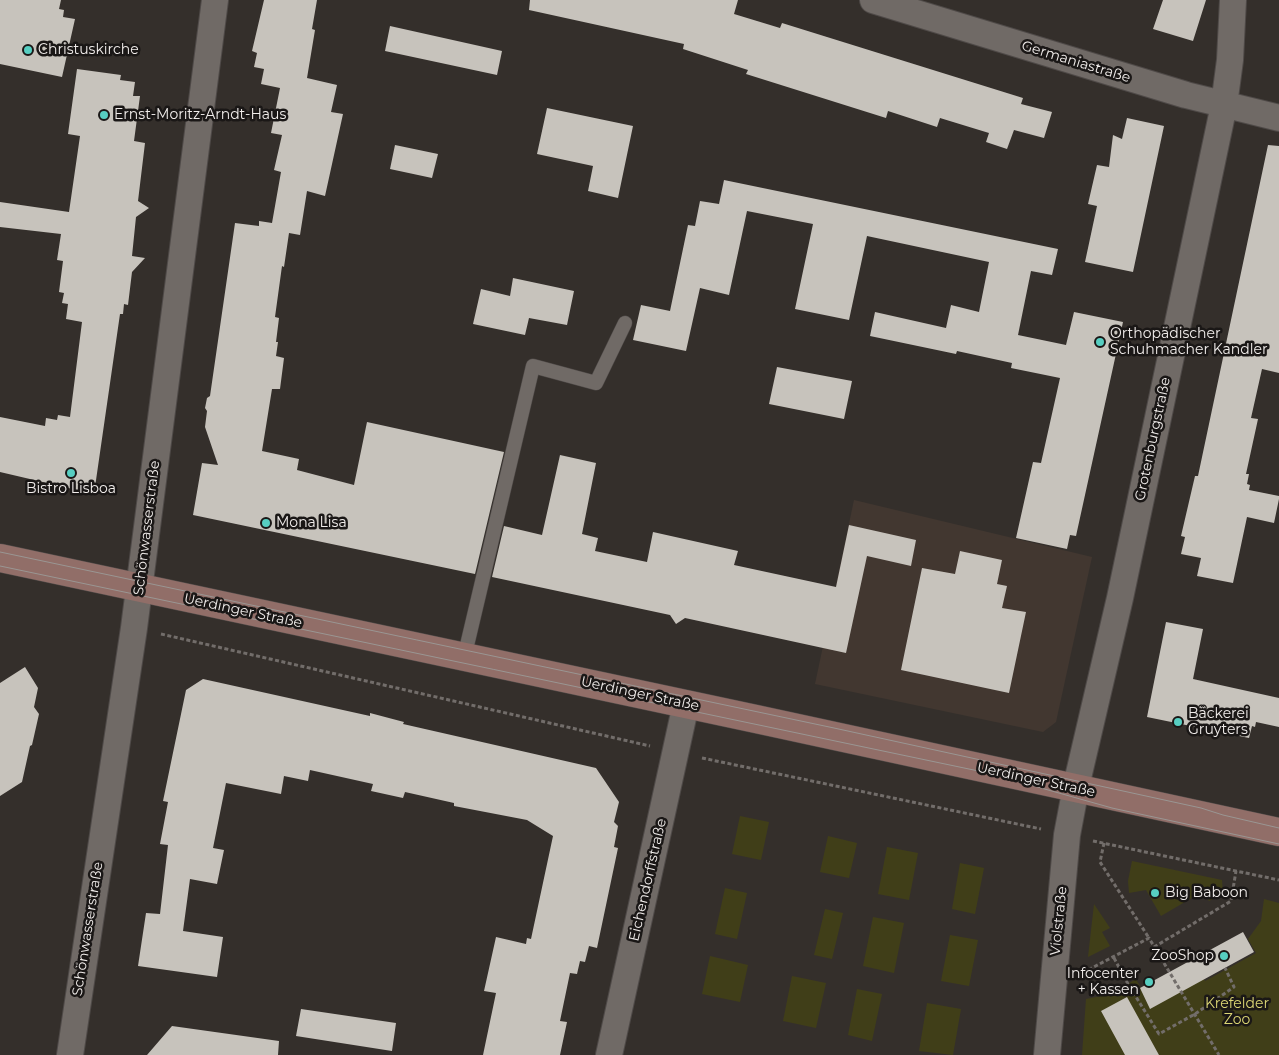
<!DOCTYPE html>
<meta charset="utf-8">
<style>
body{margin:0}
canvas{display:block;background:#342f2b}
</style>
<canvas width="1279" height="1055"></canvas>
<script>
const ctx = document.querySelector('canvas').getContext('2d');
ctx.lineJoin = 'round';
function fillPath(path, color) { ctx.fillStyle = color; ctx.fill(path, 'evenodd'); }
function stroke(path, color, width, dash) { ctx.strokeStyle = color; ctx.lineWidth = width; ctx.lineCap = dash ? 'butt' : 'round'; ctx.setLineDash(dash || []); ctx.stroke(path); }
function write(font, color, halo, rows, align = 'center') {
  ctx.font = font + ' Montserrat,sans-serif'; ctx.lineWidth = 5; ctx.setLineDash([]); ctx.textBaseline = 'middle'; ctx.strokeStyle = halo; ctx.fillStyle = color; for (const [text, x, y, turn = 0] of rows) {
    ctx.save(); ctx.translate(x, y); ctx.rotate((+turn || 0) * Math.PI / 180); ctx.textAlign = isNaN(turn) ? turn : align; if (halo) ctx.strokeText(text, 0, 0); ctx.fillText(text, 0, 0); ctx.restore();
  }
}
fillPath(new Path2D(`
 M 854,500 L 1092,557 L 1056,722 L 1043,732 L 815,684 Z`), '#423730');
fillPath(new Path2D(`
 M 740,816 L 769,822 L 761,860 L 732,854 Z
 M 828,836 L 857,843 L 849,878 L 820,872 Z
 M 887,847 L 918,853 L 909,900 L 878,894 Z
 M 1132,861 L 1222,880 L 1223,894 L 1209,901 L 1202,892 L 1161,916 L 1146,890 L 1129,893 L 1128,881 Z
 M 960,863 L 984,868 L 975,914 L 952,909 Z
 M 725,888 L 747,893 L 737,939 L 715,934 Z
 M 1264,899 L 1279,903 L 1279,1055 L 1082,1055 L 1086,999 L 1111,994 L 1136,979 L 1151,1007 L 1195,963 L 1205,981 L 1256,953 L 1248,939 L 1261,921 Z
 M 1094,904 L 1110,928 L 1102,932 L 1110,946 L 1088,957 Z
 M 825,909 L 843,913 L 832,959 L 814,955 Z
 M 873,917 L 904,923 L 894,973 L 863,966 Z
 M 950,935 L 978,940 L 969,986 L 941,981 Z
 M 710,956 L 748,965 L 740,1002 L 702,994 Z
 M 792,976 L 826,983 L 816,1028 L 783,1021 Z
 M 857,989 L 882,994 L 872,1041 L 848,1035 Z
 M 927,1003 L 961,1009 L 953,1055 L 919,1051 Z`), '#403e18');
fillPath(new Path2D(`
 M 0,0 L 61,0 L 59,9 L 64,10 L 63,17 L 75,19 L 62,77 L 0,64 Z
 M 264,0 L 317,0 L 312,29 L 315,30 L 307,78 L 337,85 L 331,112 L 343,114 L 325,196 L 307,191 L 300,235 L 289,233 L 284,267 L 282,266 L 275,317 L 279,318 L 276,342 L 278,342 L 276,356 L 284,358 L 280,389 L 272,389 L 262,451 L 299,459 L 297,470 L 354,485 L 367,422 L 504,452 L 475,574 L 193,515 L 202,463 L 218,465 L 205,427 L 207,411 L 205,408 L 207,398 L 210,396 L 235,223 L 259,226 L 259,221 L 272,223 L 281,172 L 274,170 L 282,135 L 271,133 L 280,88 L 261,84 L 264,69 L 254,67 L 257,53 L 252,51 Z
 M 530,0 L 738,0 L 734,14 L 780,28 L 782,23 L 1023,98 L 1021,104 L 1052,112 L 1044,138 L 1014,130 L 1007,149 L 986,142 L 989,133 L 940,118 L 937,127 L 888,111 L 886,118 L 746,74 L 748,70 L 683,49 L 684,44 L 529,10 Z
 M 1163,0 L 1206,0 L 1193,41 L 1153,29 Z
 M 390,26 L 502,51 L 497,75 L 385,51 Z
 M 77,69 L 121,75 L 120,80 L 135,82 L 133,96 L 140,96 L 134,141 L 145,143 L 138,201 L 149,208 L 136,217 L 132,256 L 145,258 L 132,272 L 128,305 L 124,304 L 123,314 L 120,314 L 94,494 L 0,472 L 0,417 L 45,426 L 46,418 L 57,420 L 58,415 L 70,417 L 82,322 L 66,319 L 68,304 L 62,303 L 64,293 L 59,292 L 63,261 L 57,260 L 61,234 L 0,227 L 0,202 L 69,212 L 80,136 L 68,134 Z
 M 547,108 L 633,126 L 618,198 L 588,191 L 593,166 L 537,154 Z
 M 1127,118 L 1164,126 L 1133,272 L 1085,262 L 1097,206 L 1088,204 L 1097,165 L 1109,167 L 1113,135 L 1122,139 Z
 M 395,145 L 438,154 L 432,178 L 390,169 Z
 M 1268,145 L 1279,146 L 1279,373 L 1262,369 L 1251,418 L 1258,419 L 1246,474 L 1249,474 L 1247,484 L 1250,485 L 1249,490 L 1279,496 L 1279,499 L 1274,523 L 1247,517 L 1233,583 L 1197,576 L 1201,558 L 1181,554 L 1185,537 L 1181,536 L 1195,476 L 1198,476 Z
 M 724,180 L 1058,249 L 1052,275 L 1031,271 L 1018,335 L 1066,345 L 1074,312 L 1123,322 L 1076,536 L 1070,535 L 1067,549 L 1016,538 L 1033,462 L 1041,463 L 1060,378 L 1011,368 L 1012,363 L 957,351 L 956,354 L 870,336 L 875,312 L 946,328 L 951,305 L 979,312 L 989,262 L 867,236 L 849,320 L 795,309 L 813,224 L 747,211 L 729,295 L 700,288 L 686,351 L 633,340 L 641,305 L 670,311 L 688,225 L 695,226 L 700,201 L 719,204 Z
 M 513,278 L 574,291 L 567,325 L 529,318 L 525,335 L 473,324 L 481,289 L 510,296 Z
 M 777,367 L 852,381 L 844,419 L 769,404 Z
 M 560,455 L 596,463 L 582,534 L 598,538 L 595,551 L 647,562 L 653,532 L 738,551 L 734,565 L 836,587 L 849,525 L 916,540 L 911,566 L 867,556 L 846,653 L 685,618 L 676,624 L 670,615 L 492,577 L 504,526 L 542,535 Z
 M 960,551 L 1002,560 L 997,584 L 1007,586 L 1002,608 L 1026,612 L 1009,693 L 901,670 L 922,568 L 955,574 Z
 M 1166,622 L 1203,629 L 1193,679 L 1279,698 L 1279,727 L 1256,722 L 1255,727 L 1252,726 L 1249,738 L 1147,717 Z
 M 25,667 L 38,688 L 34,707 L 39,714 L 32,745 L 30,746 L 22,782 L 0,796 L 0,683 Z
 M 203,679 L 370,716 L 370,713 L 404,722 L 403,724 L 596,768 L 619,802 L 614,822 L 618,826 L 614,847 L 618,848 L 597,948 L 589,946 L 585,962 L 580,961 L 577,974 L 570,973 L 560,1021 L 567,1022 L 560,1055 L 483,1055 L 496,993 L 484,991 L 496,937 L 526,944 L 527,938 L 531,939 L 553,836 L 527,820 L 454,806 L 454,803 L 405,792 L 403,798 L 371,791 L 373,784 L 310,770 L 308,781 L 284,776 L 281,794 L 226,783 L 213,848 L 224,850 L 217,884 L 190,879 L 183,931 L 223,937 L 217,977 L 138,966 L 146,913 L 160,914 L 168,845 L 160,844 L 168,802 L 163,801 L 186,690 Z
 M 1243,932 L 1254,952 L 1150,1009 L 1140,988 Z
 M 1127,997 L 1159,1055 L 1125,1055 L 1101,1011 Z
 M 301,1009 L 396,1023 L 392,1051 L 296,1036 Z
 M 172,1026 L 279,1041 L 278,1055 L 147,1055 Z`), '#c7c3bc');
const service = new Path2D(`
 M 464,658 L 533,366 L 596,383 L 625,323`);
const minor = new Path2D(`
 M 873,0 L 1186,95 L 1279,118
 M 70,1055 L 134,628 L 215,0
 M 609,1055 L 686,704
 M 1047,1055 L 1067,835 L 1077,782 L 1120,598 L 1224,105 L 1230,60 L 1233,0`);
const secondary = new Path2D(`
 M 0,558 L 756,719 L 1279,832`);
stroke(service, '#4f4a48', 15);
stroke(minor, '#4f4a48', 28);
stroke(secondary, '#4f4a48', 29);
stroke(new Path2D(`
 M 161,634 L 650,746
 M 702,758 L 1041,829
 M 1093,841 L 1279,880
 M 1104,843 L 1100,862 L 1149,938
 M 1154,947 L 1231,901 L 1236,871
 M 1114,958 L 1128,984 L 1159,1034 L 1195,1014 L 1234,987 L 1225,968
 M 1082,970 L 1088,970 L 1149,938 L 1219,1055`), '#726d6a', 3, [4, 2.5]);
stroke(service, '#706a66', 14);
stroke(minor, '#706a66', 26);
stroke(secondary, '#916e68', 28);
stroke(new Path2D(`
 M 0,552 L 834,728 L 1201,808 L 1223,815 L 1279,828
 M 0,566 L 988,773 L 1112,808 L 1279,844`), '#9a9693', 1);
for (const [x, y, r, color] of [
 [28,50,5,"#57cec1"],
 [104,115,5,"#57cec1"],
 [1100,342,5,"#57cec1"],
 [71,473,5,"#57cec1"],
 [266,523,5,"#57cec1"],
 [1178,722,5,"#57cec1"],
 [1155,893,5,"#57cec1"],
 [1224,956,5,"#57cec1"],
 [1149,982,5,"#57cec1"]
]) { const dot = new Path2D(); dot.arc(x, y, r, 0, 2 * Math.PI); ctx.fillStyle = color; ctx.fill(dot); stroke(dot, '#1a1716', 2); }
write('14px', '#f1edeb', '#1a1716', [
 ["Christuskirche",38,50],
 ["Ernst-Moritz-Arndt-Haus",114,115],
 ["Orthopädischer",1110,334],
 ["Schuhmacher Kandler",1110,350],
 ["Bistro Lisboa",71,489,"center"],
 ["Mona Lisa",276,523],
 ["Bäckerei",1188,714],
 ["Gruyters",1188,730],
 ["Big Baboon",1165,893],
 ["ZooShop",1214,956,"right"],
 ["Infocenter",1139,974,"right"],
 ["+ Kassen",1139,990,"right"]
], 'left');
write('14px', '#f1edeb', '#1a1716', [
 ["Germaniastraße",1076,62,17],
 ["Grotenburgstraße",1153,439,-78],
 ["Schönwasserstraße",147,528,-83],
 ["Uerdinger Straße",243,611,12],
 ["Uerdinger Straße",640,694,12],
 ["Uerdinger Straße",1036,780,12],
 ["Eichendorffstraße",648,880,-77],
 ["Violstraße",1059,921,-84],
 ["Schönwasserstraße",88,929,-81]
]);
write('14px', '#dcd674', '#1a1716', [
 ["Krefelder",1237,1004],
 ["Zoo",1237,1020]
]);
</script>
